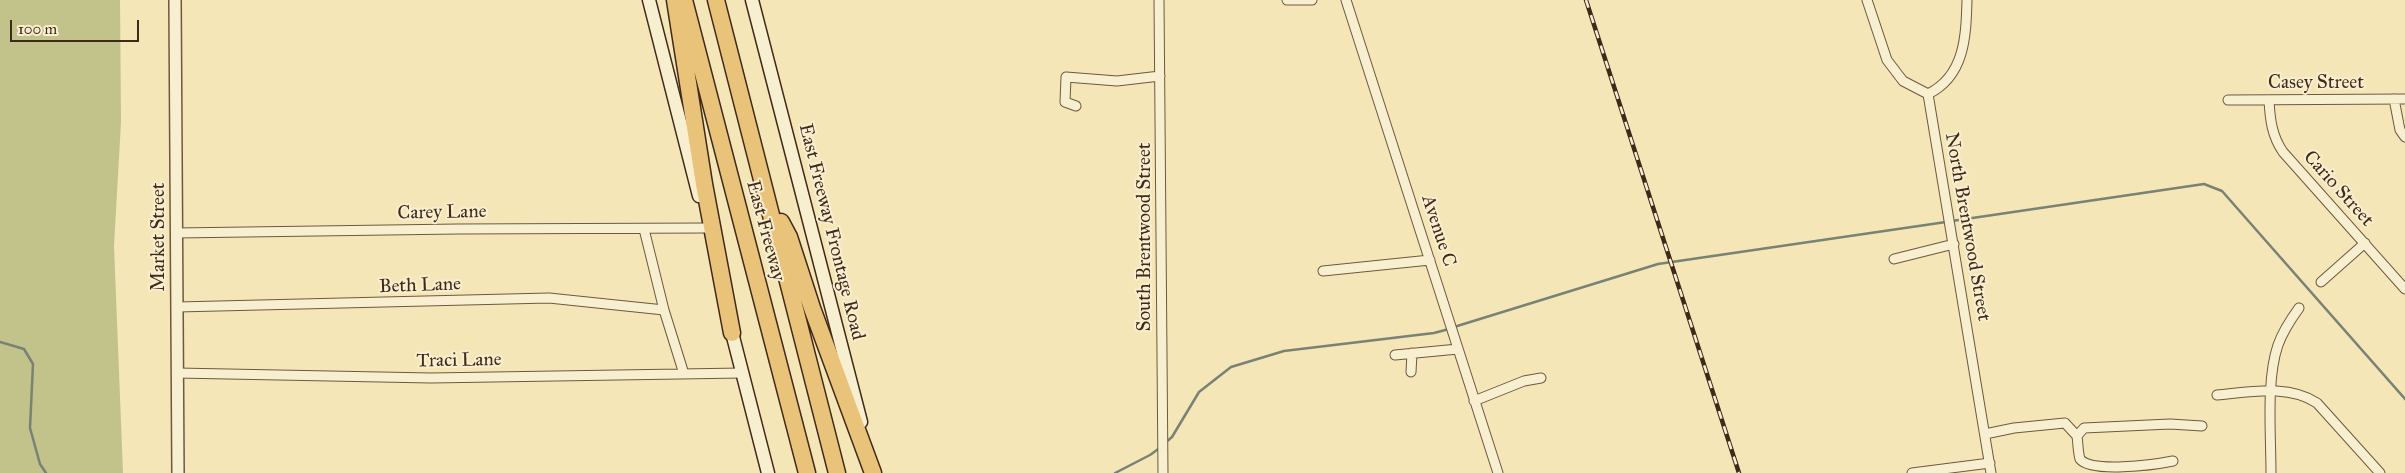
<!DOCTYPE html>
<style>
body{margin:0}
#map{position:relative;width:2405px;height:473px;overflow:hidden;background:#f4e6b6;font-family:"IM FELL Great Primer",serif}
canvas{display:block}
.scale{position:absolute;left:10px;top:20px;width:129px;height:22px;box-sizing:border-box;border:2px solid #412919;border-top:0;padding-left:6px;font-size:15px;line-height:18px;white-space:nowrap;color:#412919;-webkit-text-stroke:4px #f8efd0;paint-order:stroke}
</style>
<div id="map">
<canvas width="2405" height="473"></canvas>
<div class="scale">100 m</div>
</div>
<script>
const ctx = document.querySelector('canvas').getContext('2d');
ctx.lineJoin = 'round';
function fillPath(path, color) { ctx.fillStyle = color; ctx.fill(path, 'evenodd'); }
function stroke(path, color, width, dash) { ctx.strokeStyle = color; ctx.lineWidth = width; ctx.lineCap = dash ? 'butt' : 'round'; ctx.setLineDash(dash || []); ctx.stroke(path); }
function write(font, color, halo, rows, align = 'center') {
  ctx.font = font + ' "IM FELL Great Primer",serif'; ctx.lineWidth = 4; ctx.setLineDash([]); ctx.textBaseline = 'middle'; ctx.strokeStyle = halo; ctx.fillStyle = color; for (const [text, x, y, turn = 0] of rows) {
    ctx.save(); ctx.translate(x, y); ctx.rotate((+turn || 0) * Math.PI / 180); ctx.textAlign = isNaN(turn) ? turn : align; if (halo) ctx.strokeText(text, 0, 0); ctx.fillText(text, 0, 0); ctx.restore();
  }
}
fillPath(new Path2D(`
 M 0,0 L 120,0 L 121,122 L 114,246 L 123,473 L 0,473 Z`), '#c1c38a');
stroke(new Path2D(`
 M 1952,221 L 2204,184 L 2222,191 L 2405,399
 M 1454,327 L 1658,264 L 1946,222
 M 0,342 L 24,349 L 33,364 L 30,428 L 40,464 L 46,473
 M 1165,443 L 1172,437 L 1199,392 L 1231,367 L 1284,351 L 1434,333 L 1449,329
 M 1115,473 L 1150,455 L 1161,447`), '#788275', 2.5);
const minor = new Path2D(`
 M 1159,0 L 1163,473
 M 1287,0 L 1312,0
 M 1346,0 L 1498,473
 M 1867,0 L 1887,60 L 1903,81 L 1928,94
 M 1967,0 C 1966,36 1965,76 1928,94 L 1991,473
 M 2394,99 L 2400,130 L 2405,137
 M 2228,100 L 2405,99
 M 2269,100 C 2270,120 2272,136 2283,152 L 2405,289
 M 1076,106 L 1065,102 L 1066,77 L 1117,81 L 1160,76
 M 644,229 L 664,310 L 684,374
 M 176,233 L 458,229 L 707,228
 M 1894,259 L 1954,244
 M 1323,271 L 1430,260
 M 2321,282 L 2365,243
 M 177,307 L 549,298 L 664,310
 M 1395,355 L 1458,349
 M 1411,372 L 1412,353
 M 177,373 L 431,378 L 742,373
 M 2217,395 C 2250,392 2289,384 2317,403 L 2380,473
 M 1474,401 L 1524,381 L 1541,378
 M 1985,434 L 2014,428 L 2065,423 L 2077,436
 M 2173,461 C 2153,465 2091,473 2080,459 C 2078,453 2078,443 2077,436 L 2084,428 L 2170,424 L 2202,426
 M 1912,473 L 1990,463
 M 2271,473 C 2271,436 2266,379 2278,345 C 2283,331 2291,319 2299,308`);
const tertiary = new Path2D(`
 M 175,0 L 178,473`);
const secondary = new Path2D(`
 M 649,0 L 699,196
 M 752,0 L 861,422
 M 730,325 L 768,473`);
const motorway = new Path2D(`
 M 675,0 L 704,184 L 732,333
 M 684,0 L 807,473
 M 716,0 L 837,473
 M 781,222 L 789,237 L 812,308 L 873,473`);
stroke(minor, '#6e5840', 11);
stroke(tertiary, '#6e5840', 14);
stroke(secondary, '#412919', 15);
stroke(motorway, '#412919', 19);
stroke(minor, '#f8efd0', 9);
stroke(tertiary, '#f8efd0', 11);
stroke(secondary, '#f8efd0', 12);
stroke(motorway, '#eac37b', 16);
const rail = new Path2D(`
 M 1586,0 L 1739,473`);
stroke(rail, '#412919', 4.5);
stroke(rail, '#f8efd0', 2.5, [8]);
write('19px', '#412919', '#f8efd0', [
 ["Casey Street",2316,83],
 ["Cario Street",2338,189,48],
 ["Carey Lane",442,213,-1],
 ["North Brentwood Street",1967,227,80],
 ["East Freeway",765,231,75],
 ["Avenue C",1438,231,72],
 ["East Freeway Frontage Road",831,232,76],
 ["Market Street",159,237,-90],
 ["South Brentwood Street",1145,237,-90],
 ["Beth Lane",420,286,-2],
 ["Traci Lane",459,361,-1]
]);
</script>
